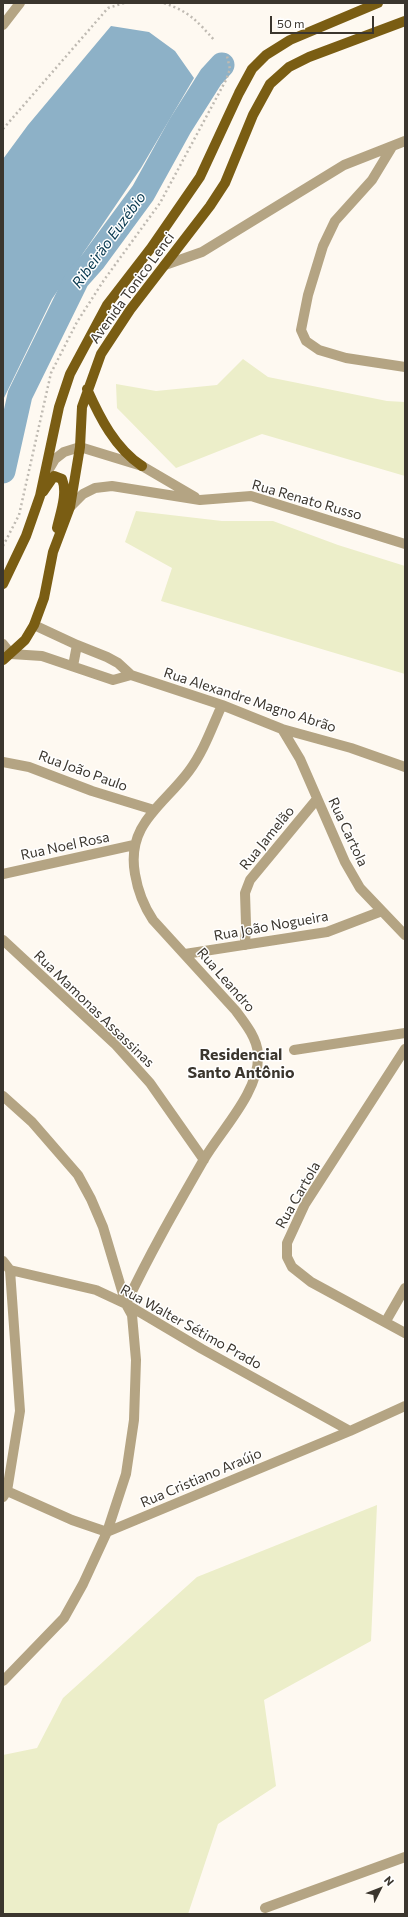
<!DOCTYPE html>
<meta charset="utf-8">
<style>
body{margin:0}
#map{position:relative;width:408px;height:1917px;overflow:hidden;background:#fef9f1;font-family:Commissioner,sans-serif}
canvas{display:block}
.frame{position:absolute;inset:0;border:4px solid #3b362e;pointer-events:none}
.north{position:absolute;left:360px;top:1869px;width:40px;height:40px;-webkit-text-stroke:3px #fff;paint-order:stroke;rotate:48deg;font-size:11px;font-weight:700;line-height:16px;text-align:center;color:#3b362e}
.north::after{content:'';display:block;margin:auto;width:14px;height:18px;background:#3b362e;clip-path:polygon(50% 0,100% 100%,50% 72%,0 100%)}
.scale{position:absolute;left:270px;top:16px;width:104px;height:18px;box-sizing:border-box;border:2px solid #3b362e;border-top:0;padding-left:5px;font-size:12px;line-height:14px;white-space:nowrap;color:#3b362e;-webkit-text-stroke:3px #fff;paint-order:stroke}
</style>
<div id="map">
<canvas width="408" height="1917"></canvas>
<div class="frame"></div>
<div class="north">N</div>
<div class="scale">50 m</div>
</div>
<script>
const ctx = document.querySelector('canvas').getContext('2d');
ctx.lineJoin = 'round';
function fillPath(path, color) { ctx.fillStyle = color; ctx.fill(path, 'evenodd'); }
function stroke(path, color, width, dash) { ctx.strokeStyle = color; ctx.lineWidth = width; ctx.lineCap = dash ? 'butt' : 'round'; ctx.setLineDash(dash || []); ctx.stroke(path); }
function write(font, color, halo, rows, align = 'center') {
  ctx.font = font + ' Commissioner,sans-serif'; ctx.lineWidth = 3; ctx.setLineDash([]); ctx.textBaseline = 'middle'; ctx.strokeStyle = halo; ctx.fillStyle = color; for (const [text, x, y, turn = 0] of rows) {
    ctx.save(); ctx.translate(x, y); ctx.rotate((+turn || 0) * Math.PI / 180); ctx.textAlign = isNaN(turn) ? turn : align; if (halo) ctx.strokeText(text, 0, 0); ctx.fillText(text, 0, 0); ctx.restore();
  }
}
fillPath(new Path2D(`
 M 243,359 L 268,377 L 387,401 L 405,402 L 405,476 L 262,434 L 176,468 L 117,408 L 116,384 L 156,391 L 217,385 Z
 M 136,511 L 222,521 L 273,521 L 338,545 L 405,566 L 405,674 L 161,601 L 172,568 L 125,542 Z
 M 377,1505 L 371,1641 L 264,1700 L 276,1786 L 218,1824 L 188,1914 L 3,1914 L 3,1755 L 37,1748 L 63,1698 L 197,1577 Z`), '#eceec9');
fillPath(new Path2D(`
 M 111,26 L 149,32 L 175,51 L 194,78 L 141,168 L 52,299 L 3,400 L 3,159 L 28,125 Z`), '#8db1c7');
stroke(new Path2D(`
 M 3,471 L 20,395 L 77,279 L 93,261 L 143,193 L 180,126 L 211,77 L 222,65`), '#8db1c7', 25);
stroke(new Path2D(`
 M 164,3 C 190,12 197,21 215,41
 M 3,129 L 108,8 L 124,3
 M 3,546 L 19,515 L 51,373 L 77,322 L 104,280 L 160,203 L 226,80 L 230,69 L 227,56`), '#bfbab2', 2.5, [2, 3]);
stroke(new Path2D(`
 M 3,25 L 20,3
 M 392,147 L 372,180 L 335,221 L 323,246 L 308,295 L 301,330 L 306,341 L 319,350 L 346,358 L 405,367
 M 165,265 L 202,252 L 344,165 L 405,141
 M 45,476 L 55,459 L 64,452 L 80,447 L 142,466 L 195,497
 M 70,507 L 83,494 L 95,488 L 112,486 L 200,500 L 251,496 L 405,544
 M 34,625 L 77,645 L 107,657 L 118,663 L 131,675 L 222,705 L 282,729 L 351,748 L 405,767
 M 3,644 L 11,654 L 42,656 L 113,680 L 131,675
 M 73,666 L 77,645
 M 282,729 L 300,759 L 345,862 L 360,888 L 405,935
 M 3,762 L 29,767 L 92,791 L 154,810
 M 3,874 L 134,845
 M 3,940 L 115,1044 L 150,1083 L 204,1160
 M 245,945 L 246,924 L 245,893 L 250,880 L 317,799
 M 185,954 L 327,932 L 382,911
 M 405,1049 L 305,1204 L 287,1243 L 287,1257 L 292,1267 L 311,1282 L 405,1333
 M 294,1050 L 405,1033
 M 3,1096 L 32,1122 L 78,1175 L 91,1199 L 103,1227 L 126,1304 L 132,1315 L 136,1360 L 134,1420 L 126,1474 L 107,1532 L 83,1584 L 64,1618 L 3,1681
 M 3,1261 L 10,1270 L 20,1411 L 7,1491 L 3,1497
 M 10,1270 L 96,1290 L 126,1304 L 202,1349 L 350,1431
 M 126,1304 C 149,1255 176,1208 203,1161 C 220,1131 260,1092 258,1054 C 257,1038 245,1023 236,1011 L 153,920 C 143,905 138,892 135,874 C 126,824 163,806 189,771 C 204,751 212,727 222,705
 M 386,1321 L 405,1288
 M 7,1491 L 72,1520 L 107,1532 L 350,1431 L 405,1406
 M 265,1908 L 405,1857`), '#b4a483', 10);
stroke(new Path2D(`
 M 87,389 C 100,418 115,448 142,466
 M 43,492 L 54,476 L 62,479 C 68,493 60,514 57,528
 M 3,584 L 26,536 L 40,496 L 59,407 L 70,374 L 107,305 L 151,248 L 200,177 L 239,93 L 252,69 L 266,55 L 290,40 L 378,3
 M 3,660 L 25,640 L 34,625 L 44,598 L 53,552 L 70,507 L 80,447 L 82,407 L 101,354 L 130,310 L 210,206 L 225,183 L 253,115 L 270,84 L 289,67 L 309,57 L 405,21`), '#7a5d13', 10);
write('14px', '#3b362e', '#fff', [
 ["Avenida Tonico Lenci",132,288,-54],
 ["Rua Renato Russo",307,500,16],
 ["Rua Alexandre Magno Abrão",250,700,18],
 ["Rua João Paulo",83,771,20],
 ["Rua Cartola",348,832,65],
 ["Rua Jamelão",267,838,-51],
 ["Rua Noel Rosa",65,846,-12],
 ["Rua João Nogueira",271,926,-10],
 ["Rua Leandro",226,980,49],
 ["Rua Mamonas Assassinas",94,1009,44],
 ["Rua Cartola",298,1195,-60],
 ["Rua Walter Sétimo Prado",191,1327,29],
 ["Rua Cristiano Araújo",201,1478,-23]
]);
write('italic 15px', '#083950', '#fff', [
 ["Ribeirão Euzébio",109,240,-54]
]);
write('bold 16px', '#3b362e', '#fff', [
 ["Residencial",241,1055],
 ["Santo Antônio",241,1073]
]);
</script>
